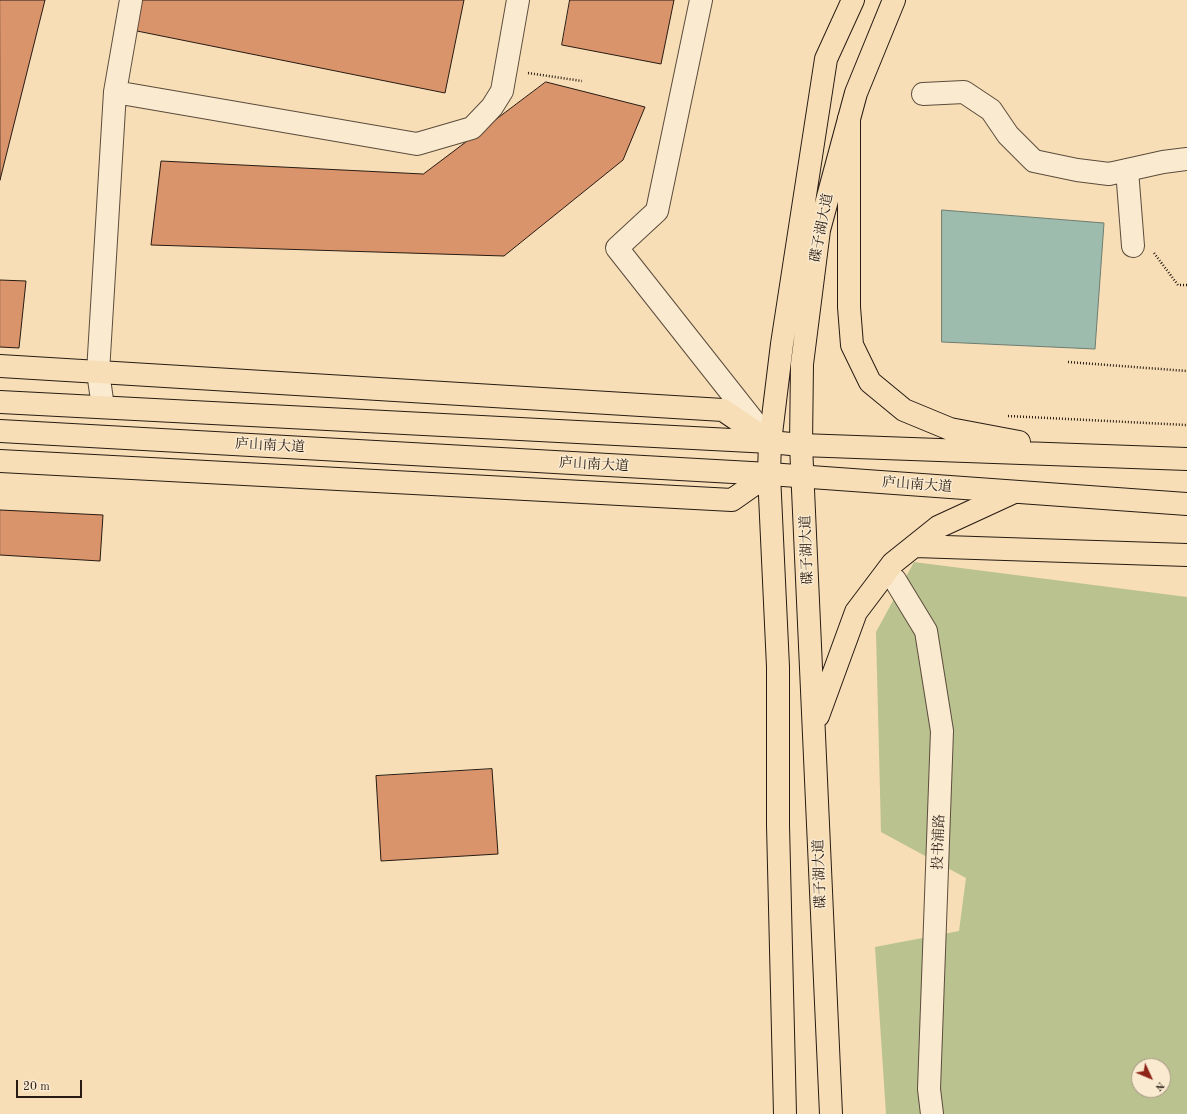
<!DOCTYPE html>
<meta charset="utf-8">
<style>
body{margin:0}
#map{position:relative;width:1187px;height:1114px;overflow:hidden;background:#f7deb6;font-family:"Old Standard TT",serif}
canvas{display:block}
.north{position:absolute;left:1131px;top:1058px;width:40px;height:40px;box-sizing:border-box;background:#faead0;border:1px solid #a69784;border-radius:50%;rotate:134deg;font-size:11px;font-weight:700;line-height:16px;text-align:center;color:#271b13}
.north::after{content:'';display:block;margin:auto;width:14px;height:18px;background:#8f2418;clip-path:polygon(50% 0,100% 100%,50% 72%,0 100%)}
.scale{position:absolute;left:16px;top:1080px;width:66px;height:18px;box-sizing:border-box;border:2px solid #271b13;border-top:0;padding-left:5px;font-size:12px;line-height:14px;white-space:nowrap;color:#271b13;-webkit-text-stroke:3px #faead0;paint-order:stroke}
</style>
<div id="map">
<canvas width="1187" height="1114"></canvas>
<div class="north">N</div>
<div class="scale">20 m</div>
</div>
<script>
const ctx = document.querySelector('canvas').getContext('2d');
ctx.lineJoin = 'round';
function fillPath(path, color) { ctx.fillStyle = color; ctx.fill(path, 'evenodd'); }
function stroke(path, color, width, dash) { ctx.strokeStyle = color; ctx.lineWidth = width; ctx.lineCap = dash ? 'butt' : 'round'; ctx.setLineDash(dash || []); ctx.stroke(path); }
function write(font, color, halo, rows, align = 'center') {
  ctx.font = font + ' "Old Standard TT","Noto Serif SC",serif'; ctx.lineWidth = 3; ctx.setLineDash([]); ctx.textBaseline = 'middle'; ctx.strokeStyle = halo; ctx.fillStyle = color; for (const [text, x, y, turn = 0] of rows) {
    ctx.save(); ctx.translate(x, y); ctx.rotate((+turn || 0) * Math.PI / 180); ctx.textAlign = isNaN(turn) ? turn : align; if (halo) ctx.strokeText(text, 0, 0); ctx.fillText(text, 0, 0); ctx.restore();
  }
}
fillPath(new Path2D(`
 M 914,562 L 1187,597 L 1187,1114 L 886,1114 L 875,947 L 959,931 L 966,878 L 881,832 L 876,632 ZM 1139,1066 L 1163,1066 L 1163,1090 L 1139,1090 Z`), '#bac290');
const water = new Path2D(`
 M 942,210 L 1104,223 L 1095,349 L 942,342 Z`);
fillPath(water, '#9dbcae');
stroke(water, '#6e7c70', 1);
const building = new Path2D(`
 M 0,0 L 45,0 L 0,180 Z
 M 138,0 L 464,0 L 445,93 L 132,30 Z
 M 570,0 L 674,0 L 661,64 L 562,45 Z
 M 546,82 L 645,107 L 623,160 L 504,256 L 151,245 L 161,161 L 423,174 Z
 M 0,280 L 26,281 L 19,348 L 0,347 Z
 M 0,510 L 103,515 L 100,561 L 0,555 Z
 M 492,769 L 498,854 L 381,861 L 376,776 Z`);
fillPath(building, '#da946b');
stroke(building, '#271b13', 1);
const minor = new Path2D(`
 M 701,0 L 657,211 L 617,248 L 767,438
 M 115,92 L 417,144 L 472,128 L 492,107 L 502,91 L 518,0
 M 923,94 L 964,92 L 991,110 L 1008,135 L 1034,161 L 1077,170 L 1109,174 L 1163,162 L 1187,159
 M 1127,170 L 1133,246
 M 103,407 L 98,372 L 115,92 L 131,0
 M 895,580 L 926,631 L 942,731 L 929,1089 L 932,1114`);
const major = new Path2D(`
 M 0,366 L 723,410 L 770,442
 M 0,461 L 732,500 L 769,474
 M 915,546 L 1187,555
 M 818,716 L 856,612 L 893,563 L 938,527 L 1014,492
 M 785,1114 L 778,825 L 778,667 L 769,474 L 770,442 L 782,344 L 826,59 L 853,0
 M 831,1114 L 801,445 L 802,364 L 819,230 L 856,93 L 894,0`);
const highway = new Path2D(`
 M 849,119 L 849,307 L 852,345 L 870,382 L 904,410 L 950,429 L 1019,442
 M 0,402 L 770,442 L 801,445 L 1187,459
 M 0,431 L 769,474 L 1187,504`);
stroke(minor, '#5b4c3c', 24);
stroke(major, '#271b13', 24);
stroke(highway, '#271b13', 24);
stroke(new Path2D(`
 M 528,73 L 582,81
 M 1154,253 L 1178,285 L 1187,285
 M 1068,362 L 1187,371
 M 1008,416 L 1187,425`), '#271b13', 2.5, [1, 2]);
stroke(minor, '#faead0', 22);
stroke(major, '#f7deb6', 22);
stroke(highway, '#f7deb6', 22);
write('14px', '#271b13', '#faead0', [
 ["碟子湖大道",822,228,-79],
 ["庐山南大道",270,446,3],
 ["庐山南大道",594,465,3],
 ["庐山南大道",917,485,4],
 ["碟子湖大道",807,550,-92],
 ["投书浦路",939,842,-88],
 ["碟子湖大道",820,874,-92]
]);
</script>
